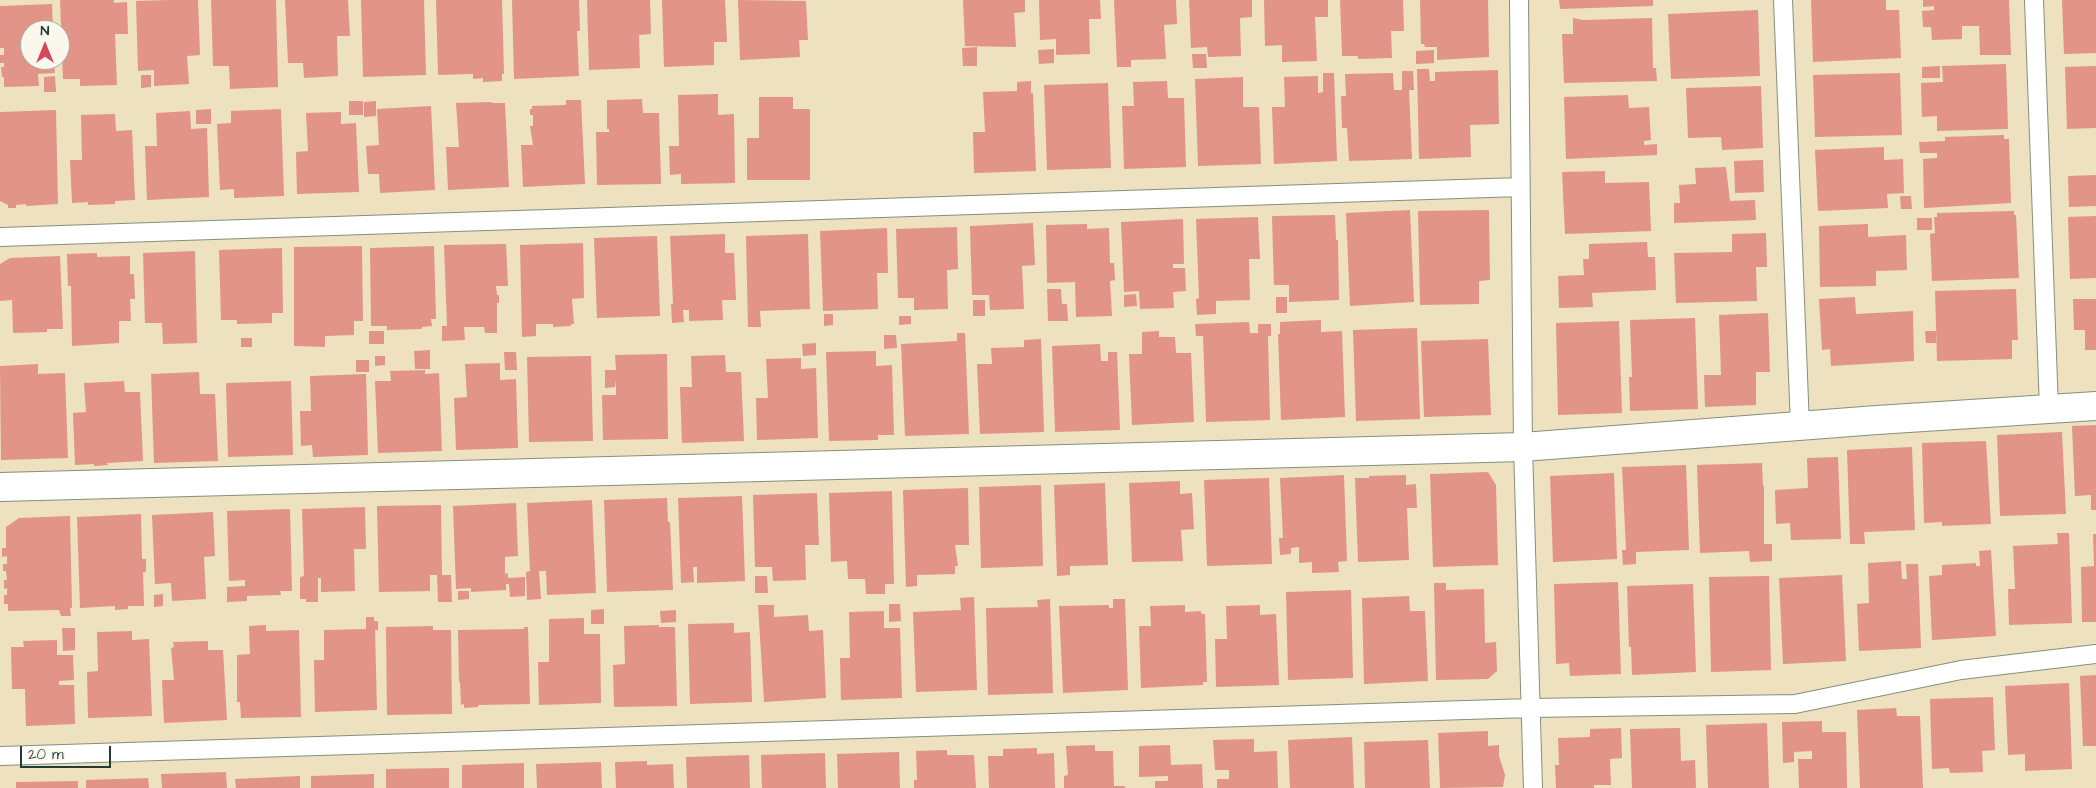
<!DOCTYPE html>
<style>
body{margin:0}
#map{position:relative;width:2096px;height:788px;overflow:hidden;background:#ede1c0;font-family:"Architects Daughter",sans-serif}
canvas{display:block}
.north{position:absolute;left:20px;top:20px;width:50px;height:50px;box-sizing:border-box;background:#fbf7ec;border:1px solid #a3ada2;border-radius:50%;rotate:0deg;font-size:14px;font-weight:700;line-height:20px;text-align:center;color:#1f3d34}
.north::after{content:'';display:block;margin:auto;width:18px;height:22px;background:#d1495b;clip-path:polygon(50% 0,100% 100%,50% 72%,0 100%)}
.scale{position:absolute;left:20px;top:746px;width:91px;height:22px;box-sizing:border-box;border:2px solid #1f3d34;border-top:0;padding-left:6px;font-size:15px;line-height:18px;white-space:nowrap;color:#1f3d34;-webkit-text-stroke:4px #fbf7ec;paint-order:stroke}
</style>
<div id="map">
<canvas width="2096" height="788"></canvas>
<div class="north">N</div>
<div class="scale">20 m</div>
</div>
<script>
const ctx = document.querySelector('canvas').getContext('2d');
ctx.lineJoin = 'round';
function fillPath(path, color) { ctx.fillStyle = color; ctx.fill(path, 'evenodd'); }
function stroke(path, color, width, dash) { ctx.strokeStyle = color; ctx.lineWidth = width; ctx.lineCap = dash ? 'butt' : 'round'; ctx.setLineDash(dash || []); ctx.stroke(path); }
fillPath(new Path2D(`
 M 60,0 L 114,0 L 114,3 L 127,2 L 128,34 L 115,34 L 117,85 L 80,86 L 80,79 L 63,79 Z
 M 169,0 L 198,0 L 200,55 L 187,56 L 189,84 L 154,86 L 154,70 L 138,71 L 136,1 Z
 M 211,0 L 276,0 L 278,87 L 230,89 L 229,66 L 213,66 Z
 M 285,0 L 348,0 L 350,36 L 337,36 L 338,76 L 304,78 L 303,63 L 288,63 Z
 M 361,0 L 424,0 L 426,75 L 363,77 Z
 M 436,0 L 502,0 L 504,74 L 502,74 L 502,81 L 483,82 L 483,78 L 473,79 L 473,74 L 438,75 Z
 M 512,0 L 579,0 L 580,31 L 577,31 L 579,76 L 514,79 Z
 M 587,0 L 650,0 L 651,34 L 639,35 L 640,68 L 589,70 Z
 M 662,0 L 725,0 L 727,42 L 714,42 L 714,65 L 664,67 Z
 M 738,0 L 806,1 L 808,40 L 799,40 L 800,57 L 740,60 Z
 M 963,0 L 1025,0 L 1025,12 L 1014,13 L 1016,47 L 965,46 Z
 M 1039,0 L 1100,0 L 1101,19 L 1089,19 L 1090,54 L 1056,55 L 1056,39 L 1040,40 Z
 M 1114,0 L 1176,0 L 1177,24 L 1164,25 L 1166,59 L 1131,60 L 1131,67 L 1117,67 Z
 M 1189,0 L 1252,0 L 1252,17 L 1240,18 L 1241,56 L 1208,57 L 1207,47 L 1191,48 Z
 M 1264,0 L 1328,0 L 1328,17 L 1315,17 L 1317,61 L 1282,62 L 1282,45 L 1265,46 Z
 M 1340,0 L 1403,0 L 1404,31 L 1391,31 L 1392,58 L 1358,59 L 1358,56 L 1342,56 Z
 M 1420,0 L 1488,0 L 1489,57 L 1437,60 L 1437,47 L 1425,47 L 1424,44 L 1421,44 Z
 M 1559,0 L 1653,0 L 1653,6 L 1560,9 Z
 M 1811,0 L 1886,0 L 1886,10 L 1899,10 L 1901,58 L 1813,62 Z
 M 1923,0 L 2009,0 L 2011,55 L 1980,55 L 1979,26 L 1962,26 L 1962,39 L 1932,40 L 1931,27 L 1923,27 L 1922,11 L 1934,10 L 1934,6 L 1923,7 Z
 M 2062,0 L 2096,0 L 2096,53 L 2064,54 Z
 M 52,4 L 53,30 L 30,30 L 30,60 L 54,60 L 55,73 L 38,74 L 39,86 L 4,87 L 4,77 L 2,77 L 1,67 L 4,67 L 4,63 L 0,63 L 0,55 L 4,55 L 4,48 L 0,48 L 0,6 Z
 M 1758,10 L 1760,76 L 1671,79 L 1668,14 Z
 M 1573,18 L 1583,20 L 1652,18 L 1653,68 L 1656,68 L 1657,81 L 1564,83 L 1562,34 L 1573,34 Z
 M 977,47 L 977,66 L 963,66 L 962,48 Z
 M 1054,49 L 1054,63 L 1039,64 L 1038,50 Z
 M 1434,50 L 1434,63 L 1416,64 L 1416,51 Z
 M 1192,54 L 1206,54 L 1207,68 L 1193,68 Z
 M 2006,64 L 2008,129 L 1937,131 L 1937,116 L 1922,117 L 1921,83 L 1943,82 L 1942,66 Z
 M 1940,66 L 1940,78 L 1922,78 L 1922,67 Z
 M 2096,66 L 2096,128 L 2067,129 L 2065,67 Z
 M 1417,69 L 1429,69 L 1430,81 L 1435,81 L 1435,72 L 1498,70 L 1499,124 L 1470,125 L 1471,157 L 1419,159 Z
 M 1402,71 L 1413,71 L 1414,90 L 1409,90 L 1412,159 L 1349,161 L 1347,128 L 1342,128 L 1341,96 L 1346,96 L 1345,74 L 1393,73 L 1394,90 L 1402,90 Z
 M 1323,73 L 1334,73 L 1337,161 L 1274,164 L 1272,107 L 1285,107 L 1284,77 L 1318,76 L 1318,93 L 1323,92 Z
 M 1900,73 L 1902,135 L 1815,137 L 1813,75 Z
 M 141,75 L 151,75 L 151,87 L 141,88 Z
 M 55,76 L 56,92 L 44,92 L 44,77 Z
 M 1243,77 L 1243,107 L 1259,107 L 1261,164 L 1198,166 L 1195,79 Z
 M 1031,81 L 1031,93 L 1033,93 L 1036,171 L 974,173 L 973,132 L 985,132 L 983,92 L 1017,91 L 1017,82 Z
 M 1167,81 L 1168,98 L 1184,98 L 1186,167 L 1124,169 L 1122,106 L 1134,106 L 1133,82 Z
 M 1108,83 L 1111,168 L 1047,170 L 1044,85 Z
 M 1761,86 L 1763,148 L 1722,150 L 1721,137 L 1688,138 L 1686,88 Z
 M 718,94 L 718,115 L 734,114 L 735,183 L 681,184 L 681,174 L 670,175 L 669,146 L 679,146 L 678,95 Z
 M 1628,95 L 1629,108 L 1649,107 L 1651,140 L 1644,141 L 1644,145 L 1657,144 L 1657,155 L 1566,159 L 1564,97 Z
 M 759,97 L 793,97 L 793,109 L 810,109 L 810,180 L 747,180 L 747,138 L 759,138 Z
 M 642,99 L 643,113 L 659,113 L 661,184 L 597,185 L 596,132 L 609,132 L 609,129 L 607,129 L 607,100 Z
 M 566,100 L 581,100 L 585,184 L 523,187 L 521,145 L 533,145 L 530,126 L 533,126 L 533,115 L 530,115 L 530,109 L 532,109 L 532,106 L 566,105 Z
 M 349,101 L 363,101 L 363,115 L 349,115 Z
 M 376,101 L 376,116 L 364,117 L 364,102 Z
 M 491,102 L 492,103 L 505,103 L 509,187 L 448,190 L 446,147 L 459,147 L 456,103 Z
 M 431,106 L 435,190 L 380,193 L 379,174 L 368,174 L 366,146 L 379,145 L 377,109 Z
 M 211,109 L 211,124 L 196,124 L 196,110 Z
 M 281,109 L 284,196 L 234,198 L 234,189 L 220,190 L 217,124 L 231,123 L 231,111 Z
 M 56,110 L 58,204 L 26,206 L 26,204 L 16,205 L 16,208 L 8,208 L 8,205 L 0,201 L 0,112 Z
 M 190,111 L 191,129 L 207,128 L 209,197 L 147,200 L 145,146 L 157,146 L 156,113 Z
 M 341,112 L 341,124 L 356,123 L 359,192 L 297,194 L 296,152 L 308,151 L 306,113 Z
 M 115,114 L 116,131 L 132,130 L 135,200 L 115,201 L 115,204 L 88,205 L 88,202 L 72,203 L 70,160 L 82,160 L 81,115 Z
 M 2004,135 L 2004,139 L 2009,139 L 2011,203 L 1924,208 L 1923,159 L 1937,158 L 1937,153 L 1920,153 L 1919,142 L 1945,141 L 1945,137 Z
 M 1884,147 L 1884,160 L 1903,159 L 1904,193 L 1887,194 L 1888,208 L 1818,211 L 1815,150 Z
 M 1763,160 L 1764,192 L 1735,193 L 1734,161 Z
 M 1726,167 L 1730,201 L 1755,200 L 1756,220 L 1674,223 L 1674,203 L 1680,203 L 1679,185 L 1696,184 L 1695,168 Z
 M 1605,171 L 1605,183 L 1649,182 L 1651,231 L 1565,234 L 1562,172 Z
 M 2096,175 L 2096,206 L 2069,207 L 2068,176 Z
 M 1900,196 L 1911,196 L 1912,209 L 1901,209 Z
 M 1410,210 L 1414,302 L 1350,306 L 1346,213 Z
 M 1489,210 L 1490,280 L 1479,281 L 1479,304 L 1420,305 L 1418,211 Z
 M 2014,211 L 2014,215 L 2016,215 L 2019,278 L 1932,281 L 1930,234 L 1935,233 L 1934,217 L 1937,217 L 1937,213 Z
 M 1335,215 L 1336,240 L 1338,240 L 1339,300 L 1289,302 L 1289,285 L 1274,285 L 1272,216 Z
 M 2096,216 L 2096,278 L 2070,279 L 2068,217 Z
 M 1258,217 L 1260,259 L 1249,259 L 1250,300 L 1216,301 L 1216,314 L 1197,315 L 1196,299 L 1199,298 L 1196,219 Z
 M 1917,218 L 1932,218 L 1932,230 L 1917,230 Z
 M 1183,219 L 1184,264 L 1173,264 L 1173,268 L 1185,268 L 1186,291 L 1173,292 L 1174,308 L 1140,309 L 1139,291 L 1124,292 L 1121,222 Z
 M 1033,223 L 1035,265 L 1022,266 L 1024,309 L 990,310 L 989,295 L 972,295 L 970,226 Z
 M 1087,224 L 1087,229 L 1109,228 L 1110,263 L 1114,263 L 1115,280 L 1110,281 L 1112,316 L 1076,317 L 1075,282 L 1047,283 L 1046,225 Z
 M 1868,224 L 1868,237 L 1906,235 L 1907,270 L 1876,271 L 1876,286 L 1820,287 L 1819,226 Z
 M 957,227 L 958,269 L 947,270 L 948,309 L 914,310 L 914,298 L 898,298 L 896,229 Z
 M 887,228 L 888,273 L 877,273 L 878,309 L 823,311 L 820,231 Z
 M 1766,233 L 1767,267 L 1756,267 L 1757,301 L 1676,303 L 1674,253 L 1732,252 L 1732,234 Z
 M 725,234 L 725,253 L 734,253 L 736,300 L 722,300 L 723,320 L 689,321 L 689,310 L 683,310 L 684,322 L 672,323 L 671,304 L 673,304 L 670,236 Z
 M 808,234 L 810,309 L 760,311 L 761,327 L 748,327 L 746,236 Z
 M 657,236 L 660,316 L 597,318 L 594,238 Z
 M 1647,242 L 1648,257 L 1655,257 L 1656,290 L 1592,293 L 1593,307 L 1559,308 L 1558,276 L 1584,275 L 1583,259 L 1589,259 L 1589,244 Z
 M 583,243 L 584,298 L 572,299 L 574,324 L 571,324 L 571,326 L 553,327 L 553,324 L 536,324 L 536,336 L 522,337 L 520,245 Z
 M 506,244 L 508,286 L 496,286 L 497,295 L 499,295 L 499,303 L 497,303 L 497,333 L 485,333 L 484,327 L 464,327 L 465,340 L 442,341 L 442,326 L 447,326 L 444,245 Z
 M 362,246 L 363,321 L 354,321 L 354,335 L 325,336 L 325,347 L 294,346 L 294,247 Z
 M 434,246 L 436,319 L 431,319 L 432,326 L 422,327 L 422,329 L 387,330 L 387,326 L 371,326 L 370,248 Z
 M 282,248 L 283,313 L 272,313 L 272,323 L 237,324 L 237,320 L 221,320 L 219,250 Z
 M 195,251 L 197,343 L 163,344 L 162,323 L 145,323 L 143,253 Z
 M 97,253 L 97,257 L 130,256 L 130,274 L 134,274 L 135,299 L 130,299 L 131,321 L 119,321 L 119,343 L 72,346 L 71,286 L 68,286 L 67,254 Z
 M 60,256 L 63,329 L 47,329 L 47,332 L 13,333 L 12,300 L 0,301 L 0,264 L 10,258 Z
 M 1047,289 L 1061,289 L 1062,304 L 1067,304 L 1068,321 L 1048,321 Z
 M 2016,289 L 2018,340 L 2012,340 L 2012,359 L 1937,361 L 1935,291 Z
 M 1136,294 L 1137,306 L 1124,307 L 1124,295 Z
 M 1276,297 L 1287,297 L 1287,313 L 1276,313 Z
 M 1855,297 L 1856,314 L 1913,311 L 1914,361 L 1831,366 L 1830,349 L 1822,350 L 1819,299 Z
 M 2073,299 L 2096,299 L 2096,350 L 2085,350 L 2085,330 L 2074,330 Z
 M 973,300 L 985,300 L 985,316 L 973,316 Z
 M 1768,313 L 1770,372 L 1756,372 L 1756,405 L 1705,407 L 1704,375 L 1721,375 L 1719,315 Z
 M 824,314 L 833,314 L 833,325 L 824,326 Z
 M 899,316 L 911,316 L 911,324 L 899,325 Z
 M 1695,318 L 1698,409 L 1630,411 L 1629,377 L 1632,377 L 1630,320 Z
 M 1321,320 L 1321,332 L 1342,331 L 1345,417 L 1281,420 L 1278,334 L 1280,334 L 1280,322 Z
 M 1619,321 L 1622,413 L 1558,415 L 1556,323 Z
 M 1249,322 L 1250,333 L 1258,333 L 1258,324 L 1271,324 L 1271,336 L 1268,336 L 1270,420 L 1206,422 L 1203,336 L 1196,336 L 1195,324 Z
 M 1417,328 L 1420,419 L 1356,421 L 1353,330 Z
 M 369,331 L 384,331 L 384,344 L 369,344 Z
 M 1159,331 L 1159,337 L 1175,337 L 1176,353 L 1191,353 L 1194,422 L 1132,425 L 1129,354 L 1142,354 L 1142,332 Z
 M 1925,331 L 1936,331 L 1936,343 L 1926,343 Z
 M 957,333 L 965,333 L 969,434 L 905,436 L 901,344 L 957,341 Z
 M 884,335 L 896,335 L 897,348 L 884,349 Z
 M 241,338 L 252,338 L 252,347 L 241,347 Z
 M 1041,339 L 1044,432 L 980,434 L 977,364 L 992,364 L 991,348 L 1024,347 L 1024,340 Z
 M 1488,339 L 1491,415 L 1424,417 L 1421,341 Z
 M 816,343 L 816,355 L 803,356 L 802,344 Z
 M 1100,344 L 1101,361 L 1108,361 L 1108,352 L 1117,352 L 1120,430 L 1055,432 L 1052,346 Z
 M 430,350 L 430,369 L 415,369 L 414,351 Z
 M 876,351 L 876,366 L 892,365 L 894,435 L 878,435 L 878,440 L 829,441 L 826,352 Z
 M 504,352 L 516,352 L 517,370 L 505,370 Z
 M 667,354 L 668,439 L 603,440 L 602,395 L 616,395 L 616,380 L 615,387 L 605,388 L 605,370 L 616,370 L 615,355 Z
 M 725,355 L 726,372 L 741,372 L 744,441 L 682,443 L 680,387 L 692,387 L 691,356 Z
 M 375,356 L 385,356 L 385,365 L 375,366 Z
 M 591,356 L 593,441 L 529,442 L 527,357 Z
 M 801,358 L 801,369 L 816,368 L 818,438 L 757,440 L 756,398 L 768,398 L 766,359 Z
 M 356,360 L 369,360 L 369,372 L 356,372 Z
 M 500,363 L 500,380 L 516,379 L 518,448 L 456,450 L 454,398 L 467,397 L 465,364 Z
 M 38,364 L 38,374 L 65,373 L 68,458 L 1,460 L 0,366 Z
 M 425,370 L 425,374 L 439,373 L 442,451 L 378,453 L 375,381 L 391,381 L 390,371 Z
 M 199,372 L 200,394 L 215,394 L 218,461 L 154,463 L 151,374 Z
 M 366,374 L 368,455 L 313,457 L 312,445 L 301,446 L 300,411 L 311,411 L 310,376 Z
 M 124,381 L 125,392 L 140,392 L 143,461 L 107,463 L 108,465 L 94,466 L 94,464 L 75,465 L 73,413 L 86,412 L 84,383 Z
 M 291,381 L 293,455 L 228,457 L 226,383 Z
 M 2096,425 L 2096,510 L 2091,510 L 2091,495 L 2075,496 L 2072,426 Z
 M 2062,432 L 2066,514 L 2000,516 L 1997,435 Z
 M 1986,441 L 1991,524 L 1942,526 L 1942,522 L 1924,523 L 1922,443 Z
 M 1912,447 L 1915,530 L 1864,532 L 1865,544 L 1850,544 L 1847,450 Z
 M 1838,457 L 1841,539 L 1791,540 L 1790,523 L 1776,524 L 1775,490 L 1808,488 L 1807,458 Z
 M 1762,463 L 1763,486 L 1764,486 L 1764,544 L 1772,544 L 1772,561 L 1750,562 L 1749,551 L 1700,553 L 1697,465 Z
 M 1686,465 L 1689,550 L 1636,552 L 1636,564 L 1623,565 L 1622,550 L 1626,550 L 1622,467 Z
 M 1488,472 L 1496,485 L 1498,565 L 1433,567 L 1430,474 Z
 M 1614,473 L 1617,559 L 1553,562 L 1550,476 Z
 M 1344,475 L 1347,561 L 1338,562 L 1339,572 L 1312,573 L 1312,562 L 1299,563 L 1299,547 L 1291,548 L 1291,554 L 1280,555 L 1279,538 L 1283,538 L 1280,478 Z
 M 1406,475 L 1406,485 L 1416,484 L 1417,508 L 1407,508 L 1409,560 L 1358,562 L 1355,478 L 1369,478 L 1369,476 Z
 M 1269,478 L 1272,564 L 1207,566 L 1204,480 Z
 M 1180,481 L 1180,494 L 1192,493 L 1194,529 L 1181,530 L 1183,561 L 1132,562 L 1129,483 Z
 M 1105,483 L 1108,565 L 1070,566 L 1070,575 L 1057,576 L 1054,485 Z
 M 1041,485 L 1043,566 L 981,568 L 979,487 Z
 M 968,488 L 969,545 L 955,545 L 958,566 L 955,566 L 955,574 L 917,575 L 917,586 L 906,587 L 903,490 Z
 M 892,491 L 894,584 L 885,584 L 885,594 L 866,594 L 865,579 L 848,579 L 847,561 L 831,562 L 829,493 Z
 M 817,493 L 819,545 L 805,545 L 806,580 L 773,581 L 772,567 L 755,567 L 753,495 Z
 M 742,496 L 745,581 L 697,583 L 697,567 L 693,567 L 694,582 L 681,583 L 678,498 Z
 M 667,498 L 668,522 L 670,522 L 673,590 L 607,592 L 604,500 Z
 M 592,500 L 596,593 L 547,595 L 546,571 L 539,571 L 541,599 L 527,600 L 526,572 L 530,571 L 527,503 Z
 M 516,503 L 518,556 L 505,557 L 505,574 L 508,573 L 508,578 L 525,577 L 525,596 L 510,597 L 509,584 L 506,584 L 506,590 L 471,592 L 471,588 L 456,589 L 453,506 Z
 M 441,505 L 442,575 L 451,575 L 452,602 L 438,602 L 437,575 L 430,575 L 430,591 L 379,592 L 377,506 Z
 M 365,507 L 366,549 L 354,549 L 355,591 L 321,592 L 321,578 L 318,578 L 318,602 L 306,602 L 306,599 L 300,599 L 300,577 L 304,576 L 302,509 Z
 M 290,509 L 292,591 L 280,591 L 281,595 L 247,596 L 247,601 L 227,602 L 227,587 L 245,586 L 245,580 L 229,581 L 227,511 Z
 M 213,512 L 215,556 L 204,557 L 206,599 L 172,601 L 171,583 L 155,584 L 152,515 Z
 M 141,514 L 142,559 L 146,559 L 146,572 L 143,572 L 144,606 L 128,606 L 128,609 L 115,610 L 115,606 L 80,608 L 77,517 Z
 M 70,516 L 72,608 L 70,608 L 71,616 L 61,616 L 59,610 L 8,611 L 8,604 L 4,604 L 4,595 L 7,595 L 7,588 L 4,589 L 4,580 L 7,580 L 6,571 L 3,571 L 3,564 L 7,564 L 7,556 L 2,557 L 2,548 L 6,548 L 6,527 L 19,518 Z
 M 2057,533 L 2069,533 L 2072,623 L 2009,625 L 2008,589 L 2015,589 L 2013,546 L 2058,544 Z
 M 2093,534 L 2096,534 L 2096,622 L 2082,622 L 2081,567 L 2094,566 Z
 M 1991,550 L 1996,636 L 1932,640 L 1929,576 L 1942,575 L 1942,565 L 1976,563 L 1976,566 L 1980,566 L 1979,551 Z
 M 1901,561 L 1902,579 L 1907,579 L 1906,564 L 1918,564 L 1921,648 L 1859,651 L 1857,604 L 1869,603 L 1868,563 Z
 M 1842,575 L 1846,661 L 1783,664 L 1779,578 Z
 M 755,576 L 767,576 L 768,593 L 755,593 Z
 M 1769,576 L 1771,670 L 1711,672 L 1709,577 Z
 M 1618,582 L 1621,674 L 1570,676 L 1569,663 L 1556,664 L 1554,584 Z
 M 1434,583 L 1446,583 L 1446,590 L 1484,589 L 1485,643 L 1496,642 L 1497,671 L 1488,679 L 1436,680 Z
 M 1693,584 L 1696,672 L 1632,675 L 1631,647 L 1629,647 L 1627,586 Z
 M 1351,590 L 1353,678 L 1288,680 L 1286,592 Z
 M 458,591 L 469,591 L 469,599 L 458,600 Z
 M 163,594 L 163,606 L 154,607 L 154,595 Z
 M 1409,596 L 1410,611 L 1425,611 L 1428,681 L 1364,684 L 1362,598 Z
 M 974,597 L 977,690 L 916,692 L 913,612 L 961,610 L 960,598 Z
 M 1050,599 L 1053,693 L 988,695 L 986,608 L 1038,607 L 1037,600 Z
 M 1113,599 L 1125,599 L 1128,690 L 1063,693 L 1059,606 L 1109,605 L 1109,608 L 1113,608 Z
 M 889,604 L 900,604 L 901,621 L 889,622 Z
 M 758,605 L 774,605 L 774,617 L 808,615 L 809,631 L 823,630 L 826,698 L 764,702 Z
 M 1185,605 L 1185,612 L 1201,611 L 1201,614 L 1205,614 L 1207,682 L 1203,682 L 1203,685 L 1141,688 L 1139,626 L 1151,626 L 1150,606 Z
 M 1260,605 L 1260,615 L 1276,614 L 1279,685 L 1216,687 L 1215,639 L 1227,639 L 1226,606 Z
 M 604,609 L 604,624 L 591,624 L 591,610 Z
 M 676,610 L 676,622 L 661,623 L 660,611 Z
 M 884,611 L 884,628 L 900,628 L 902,698 L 841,700 L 840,658 L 850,658 L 849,612 Z
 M 366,617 L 374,617 L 374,621 L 378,621 L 378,630 L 375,630 L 377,710 L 315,712 L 314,660 L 324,660 L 324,630 L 366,629 Z
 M 584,618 L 584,634 L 600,634 L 601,703 L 539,705 L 538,662 L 549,662 L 549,619 Z
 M 734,623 L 734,633 L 750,632 L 752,702 L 690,704 L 688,624 Z
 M 266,625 L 266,631 L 299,630 L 301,717 L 241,718 L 240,702 L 237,702 L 237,655 L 250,654 L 249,626 Z
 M 659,625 L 659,627 L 675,627 L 677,706 L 614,707 L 613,665 L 625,664 L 624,626 Z
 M 433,626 L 433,630 L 451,630 L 452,714 L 387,715 L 386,627 Z
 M 524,627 L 528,627 L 530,704 L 478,705 L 478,707 L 464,708 L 464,704 L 461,705 L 460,682 L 459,682 L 458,630 L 524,629 Z
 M 62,628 L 75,628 L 75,650 L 63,651 Z
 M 132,631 L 132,640 L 149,639 L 152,716 L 88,718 L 87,672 L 98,671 L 97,632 Z
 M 57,640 L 57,655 L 73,655 L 74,680 L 59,681 L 59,685 L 74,685 L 75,724 L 26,726 L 25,689 L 12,689 L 11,647 L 24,647 L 23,641 Z
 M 208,641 L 208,650 L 223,650 L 227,720 L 164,723 L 162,680 L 174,680 L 171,648 L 174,647 L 173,642 Z
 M 2096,675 L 2096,746 L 2083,746 L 2080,676 Z
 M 2069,683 L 2072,769 L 2025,771 L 2025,754 L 2008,755 L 2005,686 Z
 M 1993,697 L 1995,750 L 1982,751 L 1983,772 L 1950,773 L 1949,768 L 1932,769 L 1930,699 Z
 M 1896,708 L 1897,716 L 1920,716 L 1923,788 L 1860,788 L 1857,710 Z
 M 1822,721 L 1822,732 L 1846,732 L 1847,788 L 1799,788 L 1798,759 L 1812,759 L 1812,751 L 1794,752 L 1794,762 L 1783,763 L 1782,722 Z
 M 1767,723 L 1769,788 L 1708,788 L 1706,725 Z
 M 1621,728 L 1622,758 L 1610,759 L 1611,785 L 1594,785 L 1594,788 L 1556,788 L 1555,765 L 1559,765 L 1558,738 L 1590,737 L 1590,729 Z
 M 1680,728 L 1681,761 L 1695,760 L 1696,788 L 1632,788 L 1630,729 Z
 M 1488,731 L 1488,746 L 1499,745 L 1499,756 L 1505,775 L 1503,787 L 1440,788 L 1438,733 Z
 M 1352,737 L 1354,788 L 1290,788 L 1288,740 Z
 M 1254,739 L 1254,752 L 1277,751 L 1278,788 L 1217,788 L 1217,779 L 1229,779 L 1229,770 L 1215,770 L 1213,740 Z
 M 1428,740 L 1430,788 L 1365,788 L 1364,742 Z
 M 1095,745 L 1095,751 L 1113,751 L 1114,786 L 1125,786 L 1125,788 L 1064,788 L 1064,776 L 1068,775 L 1066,746 Z
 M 1170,745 L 1171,765 L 1202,764 L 1203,788 L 1155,788 L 1155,781 L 1168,781 L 1168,776 L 1139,777 L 1139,746 Z
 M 1037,748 L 1037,754 L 1054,753 L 1055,788 L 989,788 L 988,756 L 1003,756 L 1003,749 Z
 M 947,750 L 947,755 L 974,755 L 976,788 L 914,788 L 914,780 L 917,780 L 916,751 Z
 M 899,752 L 900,788 L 838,788 L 837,754 Z
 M 825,753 L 826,788 L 762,788 L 761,755 Z
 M 749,755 L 750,788 L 687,788 L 686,757 Z
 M 647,761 L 647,765 L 673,764 L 674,788 L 616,788 L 615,762 Z
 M 601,762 L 602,788 L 537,788 L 536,764 Z
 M 524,763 L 524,788 L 462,788 L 462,765 Z
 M 449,768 L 449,788 L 386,788 L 386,769 Z
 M 226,772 L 227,788 L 162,788 L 161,774 Z
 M 374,774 L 374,788 L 311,788 L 311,776 Z
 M 300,776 L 300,788 L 236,788 L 235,779 Z
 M 148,778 L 149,788 L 86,788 L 86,780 Z
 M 78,781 L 78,788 L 16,788 L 16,782 Z`), '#e19487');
const service = new Path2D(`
 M 1519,0 L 1523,447 L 1533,788
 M 1783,0 L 1800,426
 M 2034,0 L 2049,409
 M 0,237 L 1520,187
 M 0,756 L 1530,708 L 1795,704 L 1961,670 L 2096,654`);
const minor = new Path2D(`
 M 0,487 L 1523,447 L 1877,420 L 2096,406`);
stroke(service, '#868f7a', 20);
stroke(minor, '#868f7a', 30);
stroke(service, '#fff', 18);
stroke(minor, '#fff', 28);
</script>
